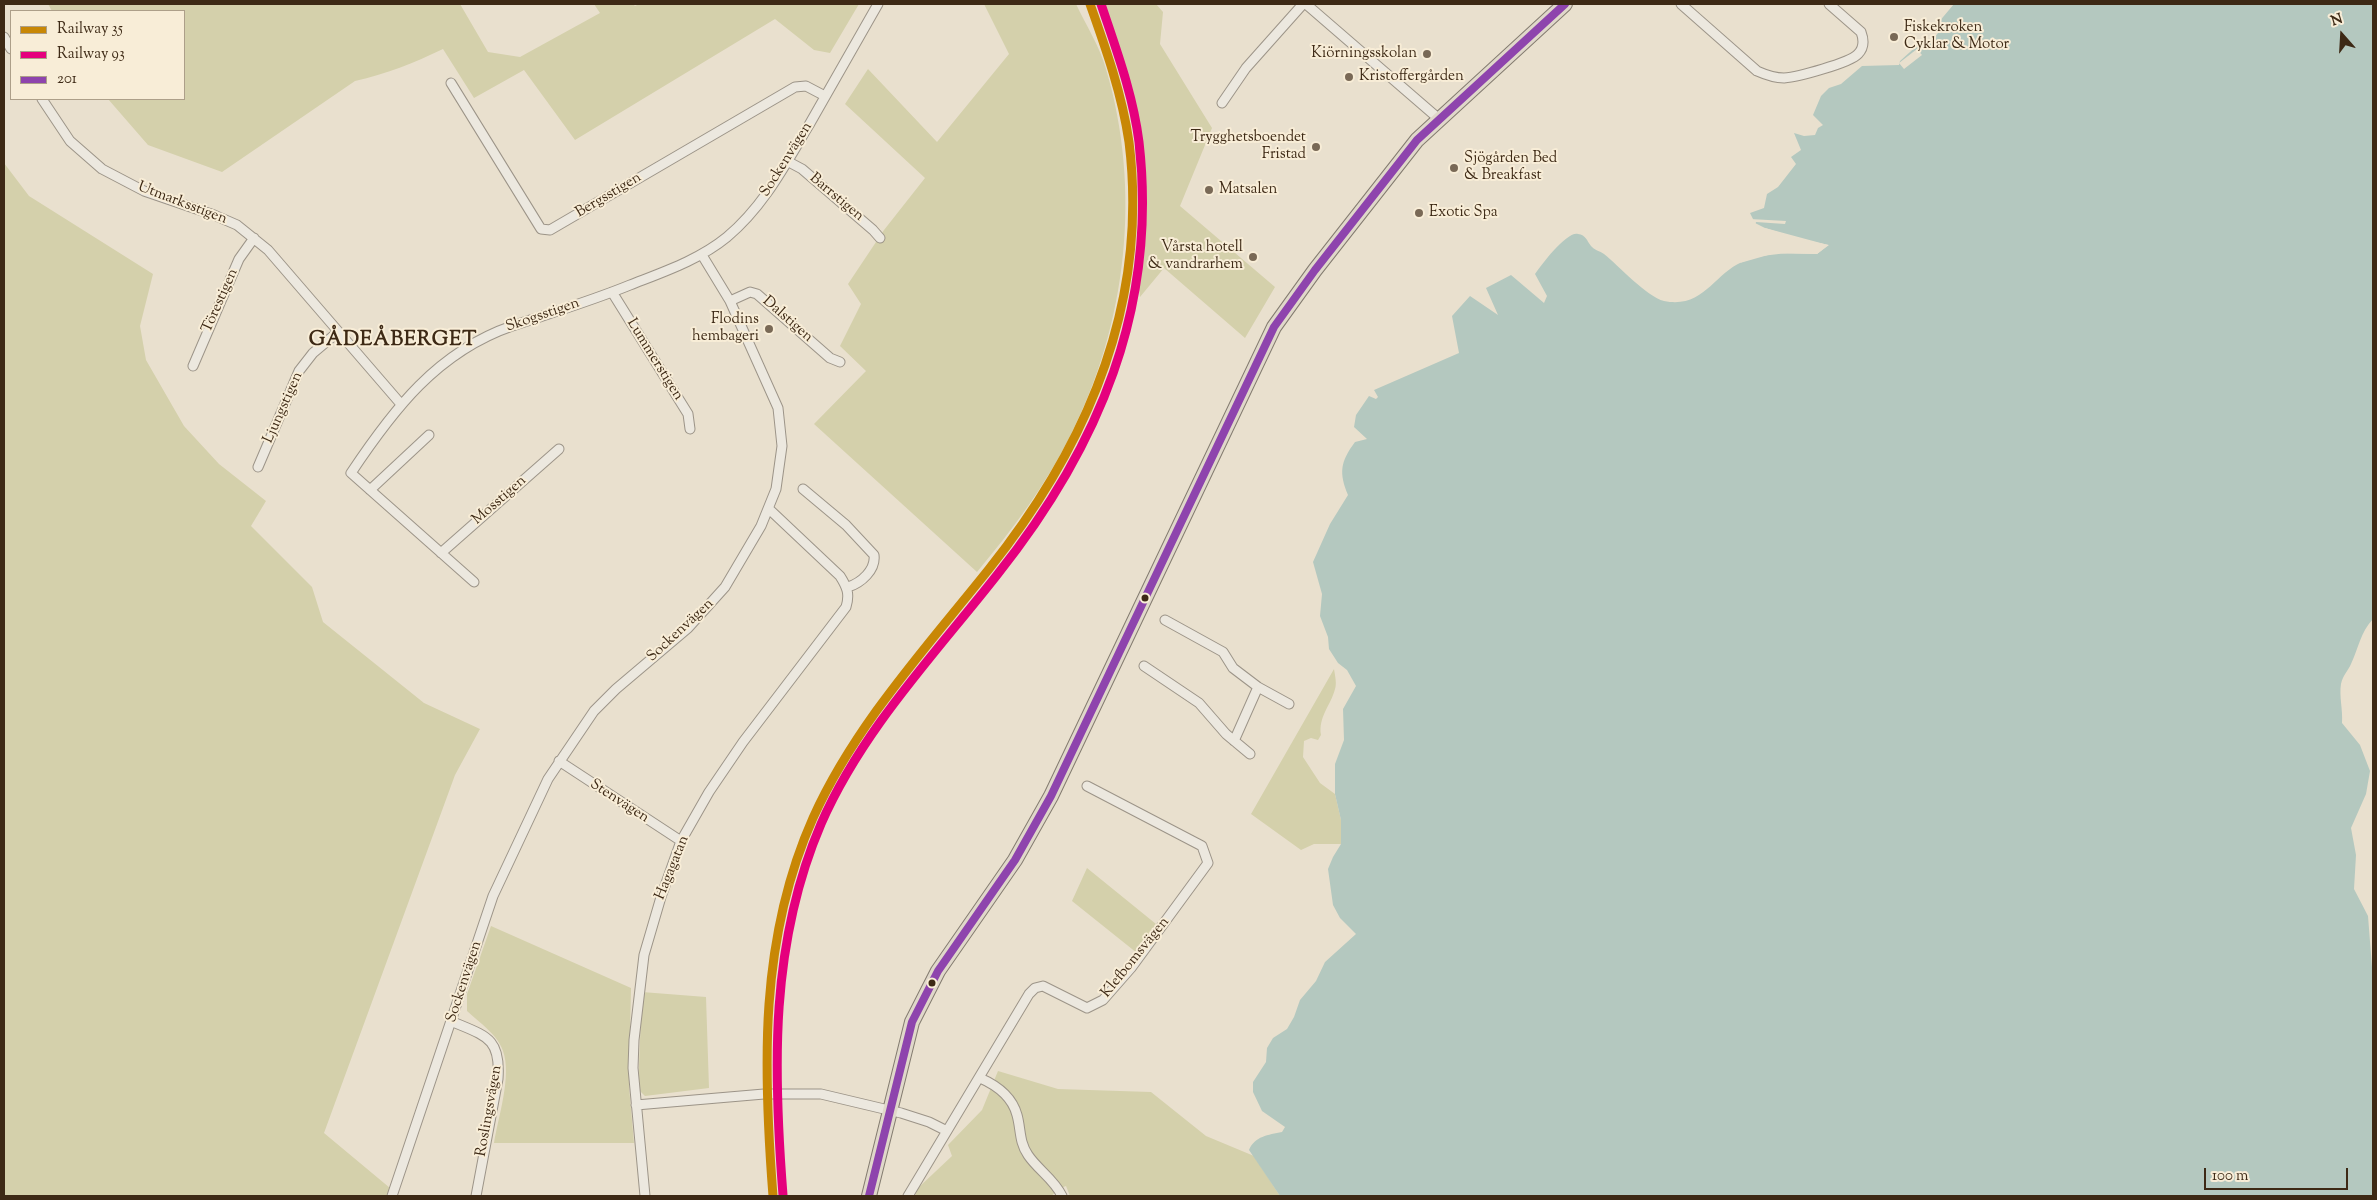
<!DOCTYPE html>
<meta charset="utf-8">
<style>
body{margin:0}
#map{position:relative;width:2377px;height:1200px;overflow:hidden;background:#e9e0ce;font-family:"Sorts Mill Goudy",serif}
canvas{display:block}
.frame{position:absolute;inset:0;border:5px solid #3d2915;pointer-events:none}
.legend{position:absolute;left:10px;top:10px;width:175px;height:90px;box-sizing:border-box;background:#f8edd7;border:1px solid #ad9f89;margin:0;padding:6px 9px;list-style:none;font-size:15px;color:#3d2915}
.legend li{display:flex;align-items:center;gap:10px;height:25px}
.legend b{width:25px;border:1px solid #ad9f89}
.north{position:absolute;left:2317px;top:10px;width:50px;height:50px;-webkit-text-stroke:4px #f8edd7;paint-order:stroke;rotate:341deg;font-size:14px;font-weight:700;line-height:20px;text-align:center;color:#3d2915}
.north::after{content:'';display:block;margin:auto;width:18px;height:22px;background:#3d2915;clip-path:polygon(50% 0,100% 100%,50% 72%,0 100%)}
.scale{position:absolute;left:2204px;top:1168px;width:144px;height:22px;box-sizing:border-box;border:2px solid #3d2915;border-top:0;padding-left:6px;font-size:15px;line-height:18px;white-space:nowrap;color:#3d2915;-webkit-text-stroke:4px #f8edd7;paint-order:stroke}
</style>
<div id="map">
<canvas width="2377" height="1200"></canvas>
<div class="frame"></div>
<ul class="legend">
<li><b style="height:6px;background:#c88705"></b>Railway 35</li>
<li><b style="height:6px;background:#e5007d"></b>Railway 93</li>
<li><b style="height:6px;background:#8e44ad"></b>201</li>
</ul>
<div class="north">N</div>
<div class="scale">100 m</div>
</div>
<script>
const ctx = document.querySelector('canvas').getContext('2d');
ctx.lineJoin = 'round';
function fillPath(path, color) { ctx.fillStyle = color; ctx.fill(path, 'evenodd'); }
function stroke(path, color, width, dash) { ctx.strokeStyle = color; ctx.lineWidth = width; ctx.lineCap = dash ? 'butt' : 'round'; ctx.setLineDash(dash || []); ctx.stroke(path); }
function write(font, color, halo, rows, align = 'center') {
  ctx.font = font + ' "Sorts Mill Goudy",serif'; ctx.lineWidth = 4; ctx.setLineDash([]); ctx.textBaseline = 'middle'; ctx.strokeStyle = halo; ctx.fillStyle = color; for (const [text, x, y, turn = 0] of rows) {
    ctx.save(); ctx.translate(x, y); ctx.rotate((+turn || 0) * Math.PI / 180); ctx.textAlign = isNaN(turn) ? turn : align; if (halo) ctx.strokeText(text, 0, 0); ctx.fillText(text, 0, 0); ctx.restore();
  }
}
fillPath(new Path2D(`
 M 48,4 L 460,4 L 488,52 L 520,57 L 600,13 L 594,4 L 633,4 L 635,6 L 639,4 L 859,4 L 830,53 L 814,50 L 775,19 L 575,140 L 524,70 L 474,98 L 443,49 C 414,63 386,74 355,81 L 222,172 L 148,145 L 108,99 L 184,99 L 184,11 L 52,11 Z
 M 984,4 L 1076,4 C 1086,25 1100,47 1106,69 C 1142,190 1127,324 1070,436 C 1046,485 1012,530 977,572 L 814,424 L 866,371 L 840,346 L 861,304 L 848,284 L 884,230 L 925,178 L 845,104 L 868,69 L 937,142 L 1009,54 Z
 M 1098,4 L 1156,4 L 1163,12 L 1160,44 L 1212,128 L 1180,206 L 1275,287 L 1245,338 L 1164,268 L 1140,297 C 1134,262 1142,228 1140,194 C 1137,128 1123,64 1098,4 Z
 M 4,163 L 29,196 L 153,274 L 140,326 L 146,360 L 184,426 L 219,464 L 266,501 L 251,526 L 312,587 L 323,622 L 424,703 L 480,729 L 455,775 L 324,1133 L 390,1188 L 386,1196 L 4,1196 Z
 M 1334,669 C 1335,675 1337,684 1335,689 C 1331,705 1318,717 1321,735 L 1318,740 L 1311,738 L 1304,741 L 1303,757 L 1320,783 L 1335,794 L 1341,820 L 1341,844 L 1314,844 L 1301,850 L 1251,814 Z
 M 1087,868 L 1156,924 L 1137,953 L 1072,901 Z
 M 491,926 L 631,988 L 629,1087 L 634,1143 L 494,1143 C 498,1118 512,1076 503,1051 C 498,1035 479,1022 467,1011 L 467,994 Z
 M 642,992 L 706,997 L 709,1088 L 645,1096 L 638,1089 Z
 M 998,1071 L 1058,1089 L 1151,1092 L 1206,1136 L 1254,1156 L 1280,1196 L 1070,1196 L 1066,1186 L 1061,1188 L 1051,1196 L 915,1196 L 918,1188 L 952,1156 L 948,1145 L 982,1110 Z`), '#d4d0ab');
fillPath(new Path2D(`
 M 1954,4 L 2373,4 L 2373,619 C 2360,633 2359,647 2351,664 C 2348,671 2343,675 2341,684 C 2339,696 2343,710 2342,723 L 2360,745 L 2370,771 L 2366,794 L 2351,828 L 2356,855 L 2354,889 L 2368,916 L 2373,980 L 2373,1196 L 1280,1196 L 1249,1150 C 1255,1136 1268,1135 1282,1132 L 1285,1127 L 1262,1111 L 1253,1092 L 1253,1082 L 1266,1062 L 1267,1048 L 1273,1038 L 1287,1029 L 1294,1017 L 1300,1000 L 1316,981 L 1325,962 L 1356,934 L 1340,918 L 1333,905 L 1328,869 L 1333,857 L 1341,844 L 1341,820 L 1335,794 L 1335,764 L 1344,740 L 1343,709 L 1356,686 L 1347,670 L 1338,663 L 1329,649 L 1328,637 L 1320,616 L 1322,594 L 1313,562 L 1330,524 L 1348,495 C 1339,473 1340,462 1355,442 L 1367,439 L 1354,427 L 1356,415 L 1369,396 L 1376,399 L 1378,397 L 1374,390 L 1459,353 L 1452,316 L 1470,296 L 1498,315 L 1486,288 L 1511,275 L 1544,303 L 1547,296 L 1535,274 C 1542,264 1567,231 1578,234 C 1586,235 1587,241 1591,246 C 1594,250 1600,251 1604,254 C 1618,265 1647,297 1664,301 C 1703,309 1714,274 1742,262 C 1767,252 1791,253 1817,254 L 1828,245 L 1765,228 L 1755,223 L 1750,213 L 1764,208 L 1767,194 L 1778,187 L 1796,164 L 1791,157 L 1801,150 L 1794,133 L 1804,136 L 1815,135 L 1818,128 L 1823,125 L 1813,115 L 1821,96 L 1829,88 L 1841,84 L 1862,66 L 1899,65 L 1900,61 L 1920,43 L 1932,41 L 1938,33 L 1938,23 Z`), '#b4c8bf');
fillPath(new Path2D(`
 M 1917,49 L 1922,55 L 1904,69 L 1899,63 Z
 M 1750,219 L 1786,221 L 1785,224 L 1756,222 L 1755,226 Z
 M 1765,228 L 1800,239 L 1829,245 L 1817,254 L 1775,253 L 1740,263 L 1743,259 L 1775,250 L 1816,252 L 1823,247 L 1764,231 Z`), '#e9e0ce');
const minor = new Path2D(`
 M 1306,4 L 1439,119
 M 1681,4 L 1757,71 C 1766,75 1774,78 1784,78 C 1797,77 1850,63 1858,54 C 1864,48 1864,40 1861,32 L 1829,4
 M 4,37 L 11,49
 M 451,83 L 541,229 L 550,230 L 795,87 L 806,86 L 825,96
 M 42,99 L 70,141 L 102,169 L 144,191 L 214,215 L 237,225 L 268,250 L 400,403
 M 1222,103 L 1246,68 L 1303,4
 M 787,161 L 802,169 L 873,230 L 880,238
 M 612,292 L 688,414 L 690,429
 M 730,301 L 750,292 L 757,294 L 830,358 L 840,362
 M 193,366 L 239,259 L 254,238
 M 258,467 L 299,371 L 313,353 L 338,332
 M 803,489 L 846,525 L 874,555 C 876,570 861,583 848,587
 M 370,490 L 429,435
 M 441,553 L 559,449
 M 474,582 L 351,473 C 393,410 437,352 512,326 C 551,313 591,301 630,285 C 663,272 699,260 727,237 C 764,206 785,165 809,125 C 832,85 855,44 878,4
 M 1165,620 L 1223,652 L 1233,668 L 1258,687 L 1289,704
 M 1144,666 L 1199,703 L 1226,734 L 1250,754
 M 1234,741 L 1258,687
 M 559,761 L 681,841
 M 453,1022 C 486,1036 501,1038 498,1079 L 476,1196
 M 980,1078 C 996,1085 1012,1096 1017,1115 C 1021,1129 1019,1142 1028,1155 C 1038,1170 1054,1179 1062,1196
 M 636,1105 L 764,1094 L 821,1094 L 901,1113 L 929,1122 L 947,1131
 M 392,1196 L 493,896 L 548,779 L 594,711 L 616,689 L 688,628 L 725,587 L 761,526 L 776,489 L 782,446 L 778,408 L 730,301 L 702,255
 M 645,1196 L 633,1068 L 634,1040 L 644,955 L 661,897 L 681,841 L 709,792 L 743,742 L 846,607 C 850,594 847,587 840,576 L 769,509
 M 908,1196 L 1029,994 L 1035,988 L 1043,986 L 1087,1008 L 1103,1000 L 1131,968 L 1208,863 L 1202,846 L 1087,786`);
const trunk = new Path2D(`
 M 869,1196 L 912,1022 L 938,971 L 1015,860 L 1051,796 L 1274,327 L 1315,270 L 1417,140 L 1565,4`);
stroke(minor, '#9c9488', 11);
stroke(trunk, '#837b6f', 16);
stroke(minor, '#ece8df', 9);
stroke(trunk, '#e0d8ca', 14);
stroke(new Path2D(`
 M 869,1196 L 912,1022 L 938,971 L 1015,860 L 1051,796 L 1274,327 L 1315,270 L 1417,140 L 1565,4`), '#8e44ad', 8);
stroke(new Path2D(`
 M 773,1196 C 763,1068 759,939 813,818 C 855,725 926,648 989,569 C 1088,445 1149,303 1129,142 C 1122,94 1106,49 1090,4`), '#c88705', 9);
stroke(new Path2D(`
 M 783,1195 C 773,1068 770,943 821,824 C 862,730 935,654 997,575 C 1099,447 1158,307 1139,142 C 1133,94 1116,49 1101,4`), '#e5007d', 9);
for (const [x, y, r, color] of [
 [1894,37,5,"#796956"],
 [1427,54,5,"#796956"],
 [1349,77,5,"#796956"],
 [1316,147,5,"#796956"],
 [1454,168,5,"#796956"],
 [1209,190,5,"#796956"],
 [1419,213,5,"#796956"],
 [1253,257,5,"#796956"],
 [769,329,5,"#796956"],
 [1145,598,4.5,"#3d2915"],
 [932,983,4.5,"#3d2915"]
]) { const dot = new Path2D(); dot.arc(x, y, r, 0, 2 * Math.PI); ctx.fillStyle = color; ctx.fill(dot); stroke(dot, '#f8edd7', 2); }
write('15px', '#3d2915', '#f8edd7', [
 ["Fiskekroken",1904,28],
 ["Cyklar & Motor",1904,45],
 ["Kiörningsskolan",1417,54,"right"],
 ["Kristoffergården",1359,77],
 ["Trygghetsboendet",1306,138,"right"],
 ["Fristad",1306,155,"right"],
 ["Sjögården Bed",1464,159],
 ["& Breakfast",1464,176],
 ["Matsalen",1219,190],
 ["Exotic Spa",1429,213],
 ["Vårsta hotell",1243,248,"right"],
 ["& vandrarhem",1243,265,"right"],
 ["Flodins",759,320,"right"],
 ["hembageri",759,337,"right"]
], 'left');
write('15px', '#3d2915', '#f8edd7', [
 ["Sockenvägen",787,160,-58],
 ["Bergsstigen",609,196,-31],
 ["Barrstigen",836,198,40],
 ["Utmarksstigen",182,204,21],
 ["Törestigen",221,301,-66],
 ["Skogsstigen",543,316,-19],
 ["Dalstigen",787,320,41],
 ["Lummerstigen",654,360,58],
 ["Ljungstigen",284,408,-66],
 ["Mosstigen",500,501,-41],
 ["Sockenvägen",681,631,-43],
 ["Stenvägen",619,802,33],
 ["Hagagatan",673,868,-68],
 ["Klefbomsvägen",1136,958,-51],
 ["Sockenvägen",465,982,-72],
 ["Roslingsvägen",490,1111,-80]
]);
ctx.letterSpacing = '1px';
write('bold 20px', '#3d2915', '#f8edd7', [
 ["GÅDEÅBERGET",393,342]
]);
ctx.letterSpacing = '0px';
</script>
